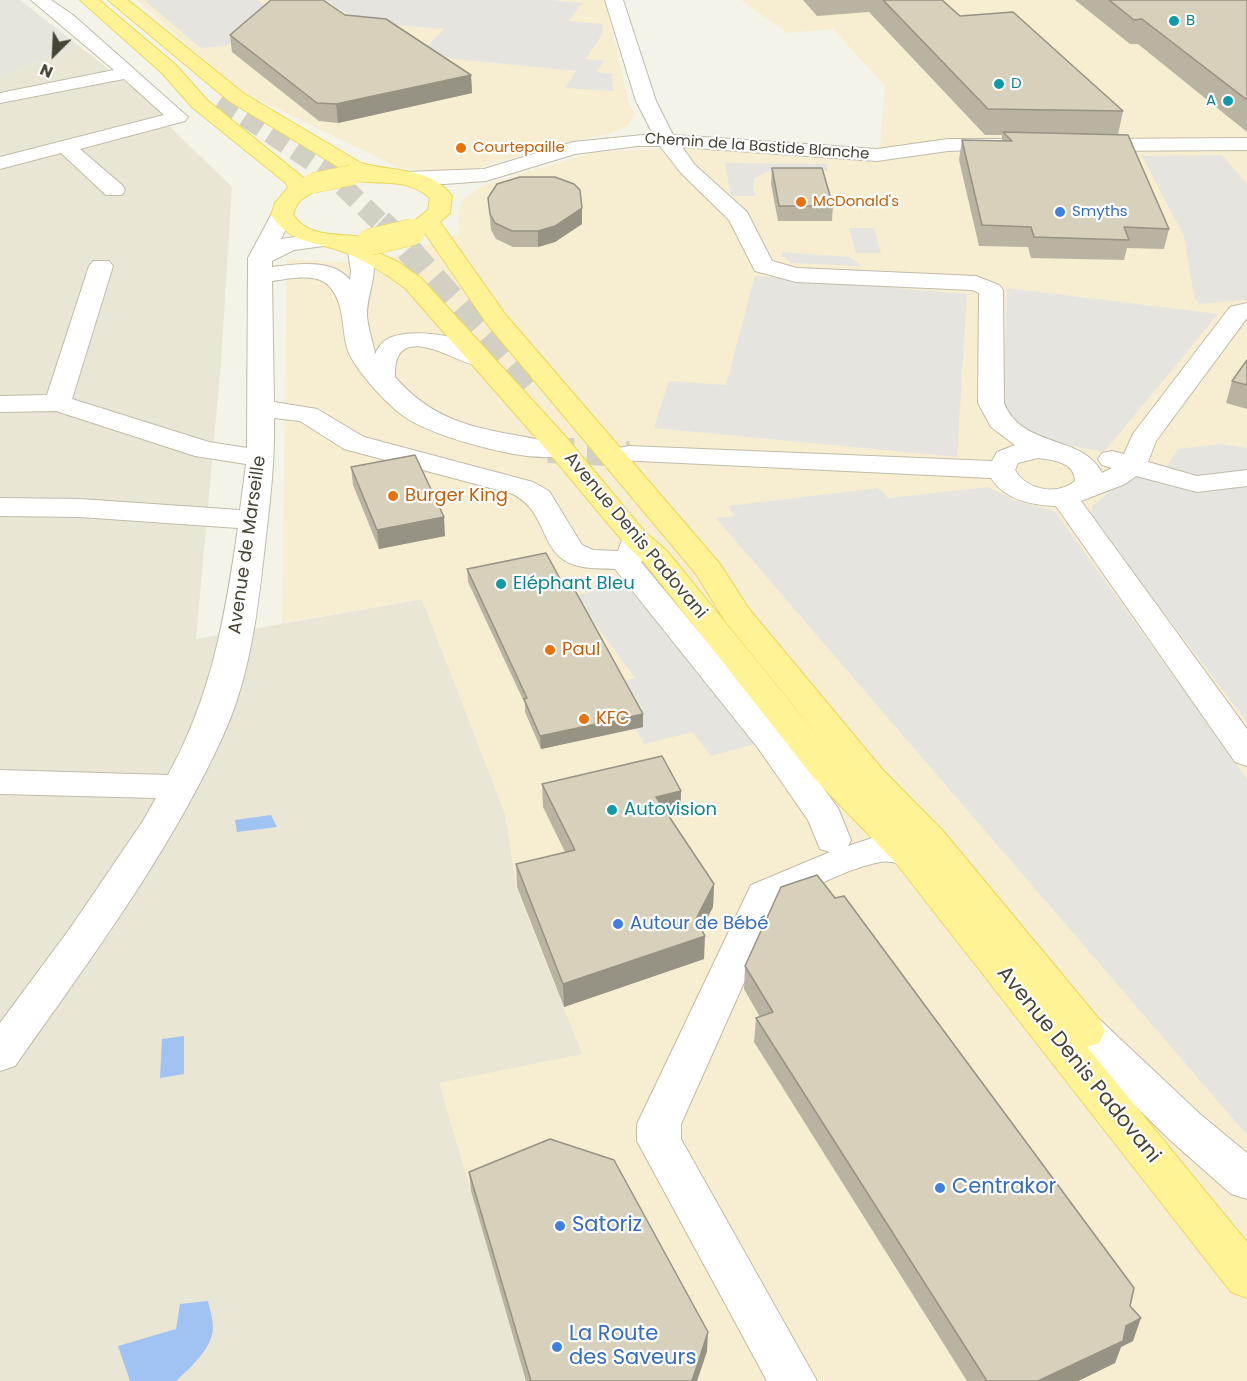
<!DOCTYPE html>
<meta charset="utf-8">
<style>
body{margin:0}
#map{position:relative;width:1247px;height:1381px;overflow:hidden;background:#f4f3e7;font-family:Poppins,sans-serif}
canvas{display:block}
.north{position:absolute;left:24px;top:24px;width:60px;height:60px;-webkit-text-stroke:4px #fff;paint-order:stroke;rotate:204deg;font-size:16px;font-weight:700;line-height:24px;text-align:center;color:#484435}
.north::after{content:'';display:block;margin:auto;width:21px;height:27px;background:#484435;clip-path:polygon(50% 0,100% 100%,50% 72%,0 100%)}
</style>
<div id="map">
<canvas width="1247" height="1381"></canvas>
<div class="north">N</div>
</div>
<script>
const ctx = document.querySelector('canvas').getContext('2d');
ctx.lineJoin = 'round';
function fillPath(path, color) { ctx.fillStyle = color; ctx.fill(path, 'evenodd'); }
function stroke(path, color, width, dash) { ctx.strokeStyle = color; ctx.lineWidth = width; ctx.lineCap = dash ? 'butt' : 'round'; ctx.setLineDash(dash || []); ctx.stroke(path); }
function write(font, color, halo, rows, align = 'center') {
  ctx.font = font + ' Poppins,sans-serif'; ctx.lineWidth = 4.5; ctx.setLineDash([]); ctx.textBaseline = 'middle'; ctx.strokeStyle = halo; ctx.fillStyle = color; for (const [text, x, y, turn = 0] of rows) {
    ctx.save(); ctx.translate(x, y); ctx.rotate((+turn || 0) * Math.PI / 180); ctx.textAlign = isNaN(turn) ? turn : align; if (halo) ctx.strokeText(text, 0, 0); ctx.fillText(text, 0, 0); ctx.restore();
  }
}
fillPath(new Path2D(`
 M 79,46 L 174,120 L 166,123 L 232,187 L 221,363 L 196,639 L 422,599 L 506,816 L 516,887 L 583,1055 L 440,1083 L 527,1381 L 0,1381 L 0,76 Z`), '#e9e6d5');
fillPath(new Path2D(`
 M 137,0 L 605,0 L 630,107 L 636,113 L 628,125 L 609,134 L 558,144 L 478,168 L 431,171 L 399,168 L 237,89 Z
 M 741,0 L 1247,0 L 1247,1381 L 527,1381 L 439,1083 L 582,1054 L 516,887 L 506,816 L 422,599 L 282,623 L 287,259 L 372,264 L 459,234 L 458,214 L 462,200 L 484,185 L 594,152 L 703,147 L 860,161 L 879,160 L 885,86 L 833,29 L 787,33 Z`), '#f7eed1');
fillPath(new Path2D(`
 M 0,0 L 20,0 L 79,46 L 0,76 Z`), '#e7e4dc');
fillPath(new Path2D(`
 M 144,0 L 257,0 L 272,11 L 237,40 L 225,46 L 201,48 Z
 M 326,0 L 551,0 L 582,3 L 569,21 L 602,24 L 603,33 L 586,59 L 604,61 L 596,72 L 612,74 L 613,91 L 565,88 L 576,71 L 454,59 L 437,54 L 427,47 L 444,29 L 360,22 Z
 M 1222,155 L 1247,184 L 1247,300 L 1199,304 L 1194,296 L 1184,236 L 1142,156 Z
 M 725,163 L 827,164 L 828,171 L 767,172 L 753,179 L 755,196 L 731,196 Z
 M 849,228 L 874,228 L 881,253 L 856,253 Z
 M 782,252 L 849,257 L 862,266 L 792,263 L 782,256 Z
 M 755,276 L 967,294 L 957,457 L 654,428 L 669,381 L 726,385 Z
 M 1007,288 L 1218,314 L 1104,452 L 1032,438 L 1003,411 Z
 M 1220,444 L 1247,448 L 1247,472 L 1189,478 L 1164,471 L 1178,449 Z
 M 1133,474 L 1247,484 L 1247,722 L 1090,515 L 1093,506 L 1110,491 L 1126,484 Z
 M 988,487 L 1016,501 L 1055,511 L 1247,779 L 1247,1135 L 716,518 L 734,516 L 728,506 L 878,488 L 888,498 Z
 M 640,578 L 770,740 L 711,756 L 693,732 L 644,744 L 612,685 L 635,678 L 575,596 Z`), '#e5e4df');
fillPath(new Path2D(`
 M 271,815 L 277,827 L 237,832 L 235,820 Z
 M 184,1036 L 184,1074 L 160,1078 L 162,1039 Z
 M 208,1301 C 210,1310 215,1325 212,1335 C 207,1353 189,1369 176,1381 L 130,1381 L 118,1346 L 176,1329 L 180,1304 Z`), '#a0c3f4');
stroke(new Path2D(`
 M 548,450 L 629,454`), '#d2d0c3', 26, [26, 13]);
stroke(new Path2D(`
 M 220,100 L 328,172 L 381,223`), '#d2d0c3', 20, [20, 10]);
stroke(new Path2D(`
 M 380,222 L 405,246 L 534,392`), '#d2d0c3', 26, [26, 13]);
const minor = new Path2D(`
 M 31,0 L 51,0 L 73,15 L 188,117 L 185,121 L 80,149 L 122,185 L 125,190 L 122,195 L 106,195 L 61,153 L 0,169 L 0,157 L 164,115 L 124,79 L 0,103 L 0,93 L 114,70 Z
 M 605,0 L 623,0 L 656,101 L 673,135 L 877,149 L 948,139 L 1013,139 L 1016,143 L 1013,147 L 1006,149 L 948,151 L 877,161 L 682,147 L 695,165 L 747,212 L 772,261 L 797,268 L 976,276 L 999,285 L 1003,290 L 1004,403 C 1022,449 1083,434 1102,473 L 1112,468 L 1102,465 L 1098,459 L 1102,453 L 1112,451 L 1124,454 L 1133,434 L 1230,307 L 1247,303 L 1247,318 L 1156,441 L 1148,462 L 1197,476 L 1247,470 L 1247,486 L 1197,492 L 1136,476 L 1125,484 L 1081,501 L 1247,729 L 1247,766 L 1235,762 L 1056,506 C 1031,505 1005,500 991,478 L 619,460 L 615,454 L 619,448 L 629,446 L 992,461 L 997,452 L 1015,445 L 991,427 L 978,403 L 979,293 L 972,290 L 796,282 L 755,271 L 729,220 L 681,173 L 660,146 L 637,146 L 575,154 L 486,181 L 444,184 L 398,182 L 394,178 L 398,174 L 405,172 L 484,169 L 573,142 L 653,134 L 636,101 ZM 1038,458 C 1053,460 1075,462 1075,481 C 1057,496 1026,490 1015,470 L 1018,463 Z
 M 1247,138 L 1247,150 L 1088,151 L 1081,149 L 1078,145 L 1081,141 L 1088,139 Z
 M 282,208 L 290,210 L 293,215 L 281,239 L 323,233 L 331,235 L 334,240 L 331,245 L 294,250 L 272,261 L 272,267 C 296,264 333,258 350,280 L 351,271 L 348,251 L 351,246 L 367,246 C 383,269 366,292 367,316 C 368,329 373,342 375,354 C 377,350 380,345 383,342 C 404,324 476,336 492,358 L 488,363 C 487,363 479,366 479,366 C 461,365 409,327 397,359 C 395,364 395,372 395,377 C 443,432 493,428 558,444 L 562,450 L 558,456 C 528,463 435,437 408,419 C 390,408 363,378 352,359 C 339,338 348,306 329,286 C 317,272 288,279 272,281 L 274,402 L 317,409 L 364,437 L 533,482 L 549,491 L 582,545 L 593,550 L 618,551 L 625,532 L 635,529 L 645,532 L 651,547 L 641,562 L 782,732 L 838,808 L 851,840 L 848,846 L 881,835 L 922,845 L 927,854 L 922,863 C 903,869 894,859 880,862 C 845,869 811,889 779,904 L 681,1124 L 681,1139 L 817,1381 L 767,1381 L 644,1154 L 637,1141 L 637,1124 L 751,885 L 830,852 L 820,849 L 808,820 L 758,748 L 615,569 C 598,568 575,570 560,557 C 540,539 544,511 513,494 L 344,449 L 300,421 L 274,418 C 275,461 270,502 265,545 C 258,609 250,679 222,738 C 169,854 89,961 15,1066 L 0,1071 L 0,1023 L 71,927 L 143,821 L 156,798 L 0,794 L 0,770 L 168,775 C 212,695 225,617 238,528 L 80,517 L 0,516 L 0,498 L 80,499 L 240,510 L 246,464 L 195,456 L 56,411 L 0,412 L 0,396 L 47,395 L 89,266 L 93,261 L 109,261 L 113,266 L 72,399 L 209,442 L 247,448 L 248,258 L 271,215 L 274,210 Z
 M 1085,1015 L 1099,1019 L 1200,1114 L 1247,1153 L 1247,1199 L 1231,1194 L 1170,1140 L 1071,1043 L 1065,1031 L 1071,1019 Z`);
const major = new Path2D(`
 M 80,0 L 99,0 L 176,65 L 207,100 L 305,179 L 321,178 L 324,183 C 313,198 299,192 293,215 C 312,241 343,232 369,238 L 372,243 L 368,248 L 398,262 L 421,278 L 565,436 L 645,532 L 667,551 L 839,762 L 725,621 L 696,574 L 487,324 L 425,233 L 413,238 L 405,236 L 402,231 L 428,210 L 430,198 C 404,175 375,187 346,179 L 342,175 L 345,171 L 229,101 L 108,0 L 128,0 L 243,93 L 361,163 C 391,172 432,167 452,196 L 450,213 L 440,222 L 505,314 L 720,564 L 749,609 L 882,769 L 943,831 L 1099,1019 L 1105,1031 L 1099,1043 L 1087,1047 L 1247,1242 L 1247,1298 L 1231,1292 L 896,863 L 813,777 L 645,563 L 625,544 L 545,448 L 405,288 C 384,273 359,256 335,249 C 307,241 288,240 271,215 L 275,203 L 288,188 L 286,183 L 193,108 L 162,73 Z`);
stroke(minor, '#c0bca9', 2);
stroke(major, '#ead85f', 2);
fillPath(minor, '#fff');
fillPath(major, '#fff395');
const majorBridgeFar1 = new Path2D(`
 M 313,183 L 352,175`);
const majorBridge = new Path2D(`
 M 370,242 L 412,232`);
stroke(majorBridgeFar1, '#ead85f', 21, []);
stroke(majorBridge, '#ead85f', 27, []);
stroke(majorBridgeFar1, '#fff395', 20);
stroke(majorBridge, '#fff395', 26);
fillPath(new Path2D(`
 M 803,0 L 942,0 L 960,16 L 1123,111 L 1118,135 L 1169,229 L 1164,249 L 1127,248 L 1124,260 L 1031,258 L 1028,247 L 979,246 L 959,160 L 962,140 L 1002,141 L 1002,135 L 985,135 L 869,12 L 817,16 Z
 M 1075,0 L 1247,0 L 1247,132 L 1138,44 L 1130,44 Z
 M 345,15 L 471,75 L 472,93 L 338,123 L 319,121 L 232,52 L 230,35 Z
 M 772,168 L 833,206 L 832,221 L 778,221 L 771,184 Z
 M 488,198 L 582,224 L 555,242 L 538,247 L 513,247 L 496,239 L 491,230 Z
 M 1247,360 L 1247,409 L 1226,403 L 1232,381 Z
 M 351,467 L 445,536 L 379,549 L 353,485 Z
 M 467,569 L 564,586 L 643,714 L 643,727 L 541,749 L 525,712 L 525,704 L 468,582 Z
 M 542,784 L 681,791 L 680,814 L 669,816 L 714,884 L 713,907 L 701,929 L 704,959 L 564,1007 L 517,887 L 516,864 L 565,852 L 543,807 Z
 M 745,966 L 1130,1306 L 1133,1341 L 1121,1347 L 1115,1363 L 1078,1381 L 967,1381 L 754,1042 L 756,1018 L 760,1017 L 744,989 Z
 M 469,1172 L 707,1351 L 697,1381 L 526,1381 L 471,1191 Z`), '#b9b4a2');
fillPath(new Path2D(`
 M 471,75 L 472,93 L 338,123 L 336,104 Z
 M 582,208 L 582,224 L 555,242 L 538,247 L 538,231 Z
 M 444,517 L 445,536 L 379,549 L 377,530 Z
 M 643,714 L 643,727 L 541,749 L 540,736 Z
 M 681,791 L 680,814 L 656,820 L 656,797 Z
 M 714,884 L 713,907 L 697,938 L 705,936 L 704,959 L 564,1007 L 563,984 L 696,919 Z
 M 1141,1318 L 1133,1341 L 1121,1347 L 1115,1363 L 1078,1381 L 1038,1381 L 1126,1326 Z
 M 708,1332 L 707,1351 L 697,1381 L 692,1381 Z`), '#969284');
const building = new Path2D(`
 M 271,0 L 323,0 L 345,15 L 386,19 L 471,75 L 336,104 L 317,103 L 230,35 Z
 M 883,0 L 942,0 L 960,16 L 1013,12 L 1123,111 L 988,109 Z
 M 1109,0 L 1247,0 L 1247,100 L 1142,19 L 1134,20 Z
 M 1003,132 L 1128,135 L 1169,229 L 1124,227 L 1129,240 L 1034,237 L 1031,227 L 982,225 L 962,140 L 1012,141 Z
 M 772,168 L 822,168 L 833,206 L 779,206 Z
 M 520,177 L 555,177 L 574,184 L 580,190 L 582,208 L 555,226 L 538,231 L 512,231 L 495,223 L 490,214 L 488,198 L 497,184 Z
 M 1247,360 L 1247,385 L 1232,381 Z
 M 415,455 L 444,517 L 377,530 L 351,467 Z
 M 546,553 L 564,586 L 572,585 L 643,714 L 540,736 L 524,699 L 527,698 L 467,569 Z
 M 662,756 L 681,791 L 656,797 L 714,884 L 696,919 L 705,936 L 563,984 L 516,864 L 575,850 L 542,784 Z
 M 817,875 L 835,898 L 844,896 L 1134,1288 L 1130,1306 L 1141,1318 L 1126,1326 L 1123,1341 L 1038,1381 L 987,1381 L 756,1018 L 773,1012 L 745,966 L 781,887 Z
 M 550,1139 L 614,1160 L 708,1332 L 692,1381 L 531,1381 L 469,1172 Z`);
fillPath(building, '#d7d1bc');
stroke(building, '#969284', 1.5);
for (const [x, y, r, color] of [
 [1174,21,6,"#0f9aa8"],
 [999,84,6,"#0f9aa8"],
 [1228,101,6,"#0f9aa8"],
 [461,148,6,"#e8710a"],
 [801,202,6,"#e8710a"],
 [1060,212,6,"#3f7fe0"],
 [393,496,6,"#e8710a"],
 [501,584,6,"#0f9aa8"],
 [550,650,6,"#e8710a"],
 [584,719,6,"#e8710a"],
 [612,810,6,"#0f9aa8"],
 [618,924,6,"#3f7fe0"],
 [940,1188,6,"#3f7fe0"],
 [560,1226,6,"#3f7fe0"],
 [557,1347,6,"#3f7fe0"]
]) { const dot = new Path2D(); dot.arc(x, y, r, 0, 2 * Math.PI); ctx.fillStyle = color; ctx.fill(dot); stroke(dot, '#fff', 2); }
write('15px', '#0d838f', '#fff', [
 ["B",1186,21],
 ["D",1011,84],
 ["A",1216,101,"right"]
], 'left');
write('15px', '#484435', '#fff', [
 ["Chemin de la Bastide Blanche",757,147,4]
]);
write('15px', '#c56008', '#fff', [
 ["Courtepaille",473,148],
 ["McDonald's",813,202]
], 'left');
write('15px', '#366cbe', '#fff', [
 ["Smyths",1072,212]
], 'left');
write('18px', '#c56008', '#fff', [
 ["Burger King",405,496],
 ["Paul",562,650],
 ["KFC",596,719]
], 'left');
write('18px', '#484435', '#fff', [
 ["Avenue Denis Padovani",635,536,50],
 ["Avenue de Marseille",248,545,-82]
]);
write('18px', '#0d838f', '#fff', [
 ["Eléphant Bleu",513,584],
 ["Autovision",624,810]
], 'left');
write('18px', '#366cbe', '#fff', [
 ["Autour de Bébé",630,924]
], 'left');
write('21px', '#484435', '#fff', [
 ["Avenue Denis Padovani",1078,1065,51]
]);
write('21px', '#366cbe', '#fff', [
 ["Centrakor",952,1188],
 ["Satoriz",572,1226],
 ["La Route",569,1335],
 ["des Saveurs",569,1359]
], 'left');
</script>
